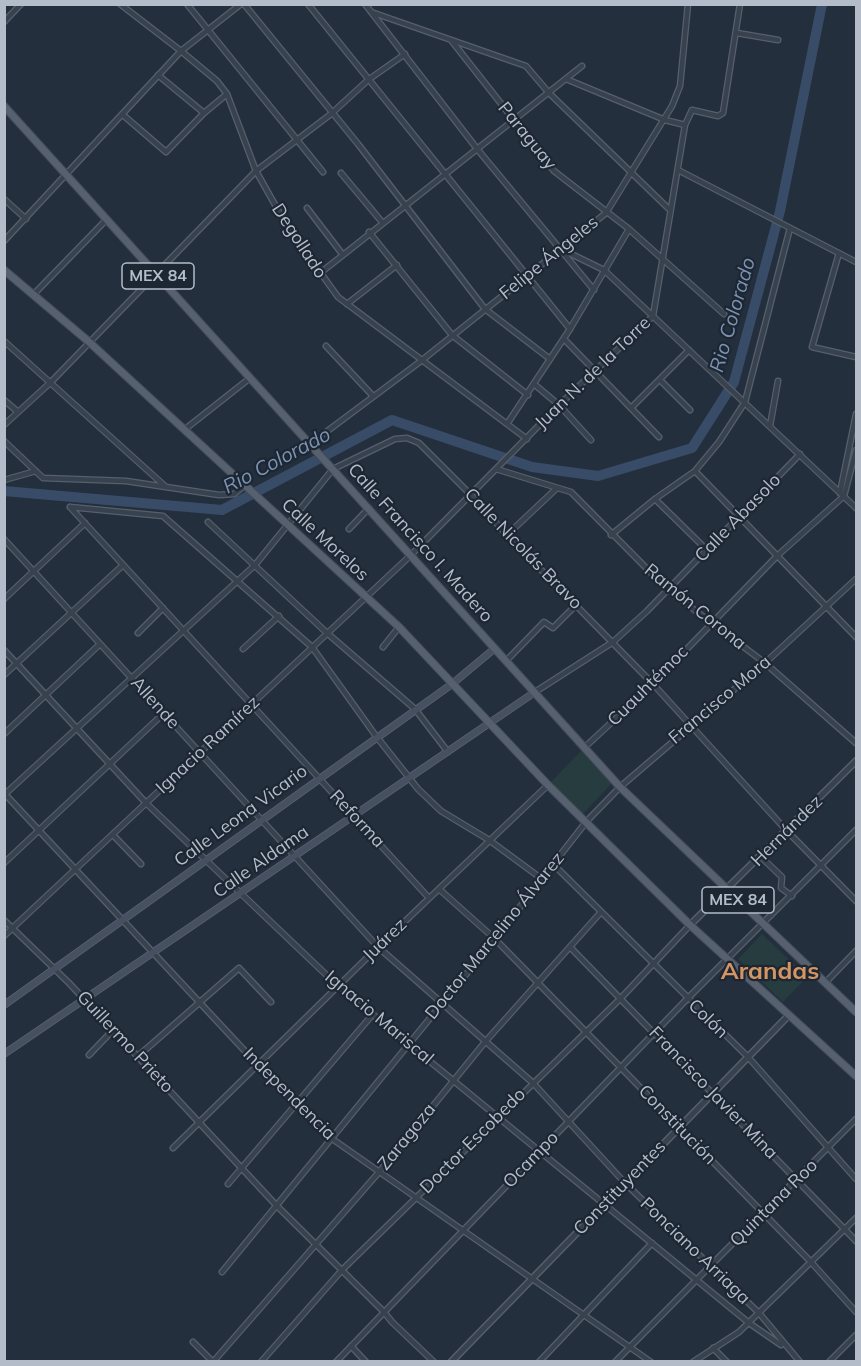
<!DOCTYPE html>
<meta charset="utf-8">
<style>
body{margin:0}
#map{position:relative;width:861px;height:1366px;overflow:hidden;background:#242f3e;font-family:Mulish,sans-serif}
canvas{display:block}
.frame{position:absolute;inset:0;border:6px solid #b4bcc9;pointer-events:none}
</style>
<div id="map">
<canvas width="861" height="1366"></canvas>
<div class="frame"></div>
</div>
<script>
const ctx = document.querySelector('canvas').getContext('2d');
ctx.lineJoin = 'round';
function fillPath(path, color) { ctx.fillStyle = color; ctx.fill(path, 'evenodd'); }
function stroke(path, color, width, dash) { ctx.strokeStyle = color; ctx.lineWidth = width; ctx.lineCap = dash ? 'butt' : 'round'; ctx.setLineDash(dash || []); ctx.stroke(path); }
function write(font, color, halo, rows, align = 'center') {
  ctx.font = font + ' Mulish,sans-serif'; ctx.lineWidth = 4.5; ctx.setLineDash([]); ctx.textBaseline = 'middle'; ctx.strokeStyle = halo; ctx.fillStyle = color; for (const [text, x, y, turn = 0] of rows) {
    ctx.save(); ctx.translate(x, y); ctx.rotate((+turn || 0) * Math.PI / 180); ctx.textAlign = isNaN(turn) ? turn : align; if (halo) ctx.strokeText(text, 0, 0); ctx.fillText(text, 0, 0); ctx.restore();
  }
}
fillPath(new Path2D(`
 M 582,750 L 612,783 L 582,815 L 550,783 Z
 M 762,934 L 807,977 L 783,1002 L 738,959 Z`), '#263c3f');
stroke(new Path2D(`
 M 4,491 L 222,510 L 392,420 L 532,467 L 598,476 L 692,448 L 734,382 L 780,211 L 822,4`), '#394c67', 10);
const minor = new Path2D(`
 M 120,4 L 181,51 L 217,81 L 227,94 L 256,171 L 287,226 L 338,297 L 527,439
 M 187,4 L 323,172
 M 244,4 L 358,144 L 485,309 L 550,359
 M 308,4 L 570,329
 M 365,4 L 478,150 L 594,290
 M 371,12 L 526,66 L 549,93 L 670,210
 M 4,22 L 21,4
 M 737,33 L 778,40
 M 451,40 L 554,171 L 629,229 L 724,314
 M 158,75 L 204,113
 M 566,79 L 665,120 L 685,125
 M 123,115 L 166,152 L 204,113 L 227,94
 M 678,170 L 856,262
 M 341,173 L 382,222
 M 4,199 L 26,219
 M 307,208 L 343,255
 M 369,232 L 452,335 L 528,395
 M 4,241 L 181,51 L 241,4
 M 563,250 L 604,270 L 856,508
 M 839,253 L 812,347 L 856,357
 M 319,274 L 582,66
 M 34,294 L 106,220
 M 347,304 L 397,265
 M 564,339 L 659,437
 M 4,341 L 166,487
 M 326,346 L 373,396
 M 660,380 L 690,410
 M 534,384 L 559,405 L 591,440
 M 4,400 L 18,412
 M 631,408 L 689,350
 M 507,424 L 570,329 L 629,229
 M 4,425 L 51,382 L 256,171 L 331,114 L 368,80 L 405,54
 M 770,426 L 778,381
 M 184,430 L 250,378
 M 4,441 L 43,478 L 126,481 L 219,495 L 234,494 L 244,486
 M 310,444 L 421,361 L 606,213 L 672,106 L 680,86 L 688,4
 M 496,469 L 571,492 L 668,590 L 765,663 L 856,743
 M 695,471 L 856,637
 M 4,480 L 36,471
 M 840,493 L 856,414
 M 655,499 L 708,551
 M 70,507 L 163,516 L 312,647 L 376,736 L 418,789 L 441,811 L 489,840 L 542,879
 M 70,507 L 429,898
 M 208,522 L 327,633 L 415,709 L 448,752
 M 349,529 L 369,508
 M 507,535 L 557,488
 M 611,535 L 655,499 L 695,471 L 719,442 L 745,402 L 790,228
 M 4,539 L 378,947 L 533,1083 L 625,1183 L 759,1313 L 800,1362
 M 4,599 L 85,523
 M 138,633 L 163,608
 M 383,647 L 399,627
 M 243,649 L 279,616
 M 4,650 L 146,803 L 338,986 L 749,1323 L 781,1345
 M 506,661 L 544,622 L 553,628 L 576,605
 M 4,675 L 123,565
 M 535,692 L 613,642 L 647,611 L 800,454
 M 4,734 L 100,644
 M 585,747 L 653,684 L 777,556 L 844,496 L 856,450
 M 4,793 L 258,1065 L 331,1138 L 651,1362
 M 4,795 L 255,565 L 333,469 L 395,439 L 407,438 L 419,443 L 471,495 L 507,535 L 653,684 L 787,831 L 856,901
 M 113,835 L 141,864
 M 761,857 L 782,877 L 781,888 L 792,896
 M 4,863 L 164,713
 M 553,864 L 748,1057 L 856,1179
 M 439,889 L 495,939 L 811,1262 L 856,1312
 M 4,920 L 69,983 L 276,1205 L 384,1312 L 392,1322 L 434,1362
 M 4,936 L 411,555 L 559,405 L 653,316 L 685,125 L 692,110 L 718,116 L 723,113 L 740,4
 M 570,947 L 856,1241
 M 826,982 L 856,951
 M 89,1055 L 113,1030
 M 137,1057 L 239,968 L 271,1002
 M 173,1148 L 378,947 L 548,785
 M 228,1184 L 373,1014
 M 222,1272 L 495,939 L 586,822 L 620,787 L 765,663 L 856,579
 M 193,1342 L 213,1362
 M 351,1346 L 366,1362
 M 713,1348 L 727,1362
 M 213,1362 L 380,1171 L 485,1042 L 601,912
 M 261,1362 L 342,1270 L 621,998 L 690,925
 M 336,1362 L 687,999 L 856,830
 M 539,1362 L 652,1243
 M 615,1362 L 856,1119
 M 693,1362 L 739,1332 L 856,1218
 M 829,1362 L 856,1335`);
const tertiary = new Path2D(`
 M 690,925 L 856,761
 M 451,1362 L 789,1015`);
const secondary = new Path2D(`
 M 4,1005 L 452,684 L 494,649
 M 4,1054 L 535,692`);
const primary = new Path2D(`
 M 4,106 L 620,787 L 856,1012
 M 4,270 L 88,341 L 399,627 L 548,785 L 690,925 L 856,1076`);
stroke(minor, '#565f6c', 7);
stroke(tertiary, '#565f6c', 8);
stroke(secondary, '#565f6c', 8);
stroke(primary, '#414a57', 9);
stroke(minor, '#38414e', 4.5);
stroke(tertiary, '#38414e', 5);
stroke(secondary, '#465061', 6);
stroke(primary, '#56606e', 7);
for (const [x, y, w] of [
 [158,276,72],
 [738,900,72]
]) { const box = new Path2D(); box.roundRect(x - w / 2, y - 13, w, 26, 4.5); ctx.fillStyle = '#1d2633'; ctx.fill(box); stroke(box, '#b4bcc9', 1.5); }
write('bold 16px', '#b4bcc9', null, [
 ["MEX 84",158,276],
 ["MEX 84",738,900]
]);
write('18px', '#b4bcc9', '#1d2633', [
 ["Paraguay",527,136,51],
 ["Degollado",299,241,57],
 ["Felipe Ángeles",549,258,-39],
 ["Juan N. de la Torre",593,373,-44],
 ["Calle Abasolo",738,518,-46],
 ["Calle Morelos",325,540,43],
 ["Calle Francisco I. Madero",420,543,48],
 ["Calle Nicolás Bravo",523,549,46],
 ["Ramón Corona",695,607,39],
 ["Cuauhtémoc",648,686,-45],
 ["Francisco Mora",720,700,-40],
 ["Allende",155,703,48],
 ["Ignacio Ramírez",208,745,-43],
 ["Calle Leona Vicario",241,816,-36],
 ["Reforma",357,819,47],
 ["Hernández",787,831,-45],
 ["Calle Aldama",261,862,-35],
 ["Doctor Marcelino Álvarez",495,936,-51],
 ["Juárez",385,940,-44],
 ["Ignacio Mariscal",379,1018,40],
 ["Colón",708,1019,44],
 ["Guillermo Prieto",125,1042,47],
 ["Francisco Javier Mina",713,1093,46],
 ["Independencia",289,1094,45],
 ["Constitución",677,1125,46],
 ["Zaragoza",407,1137,-51],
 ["Doctor Escobedo",473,1141,-45],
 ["Ocampo",531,1160,-46],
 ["Constituyentes",620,1188,-46],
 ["Quintana Roo",774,1203,-45],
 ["Ponciano Arriaga",695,1251,44]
]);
write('italic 20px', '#7c92b1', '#1d2633', [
 ["Rio Colorado",733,315,-74],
 ["Rio Colorado",277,461,-28]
]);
write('bold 24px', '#d59563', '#1d2633', [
 ["Arandas",770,972]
]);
</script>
